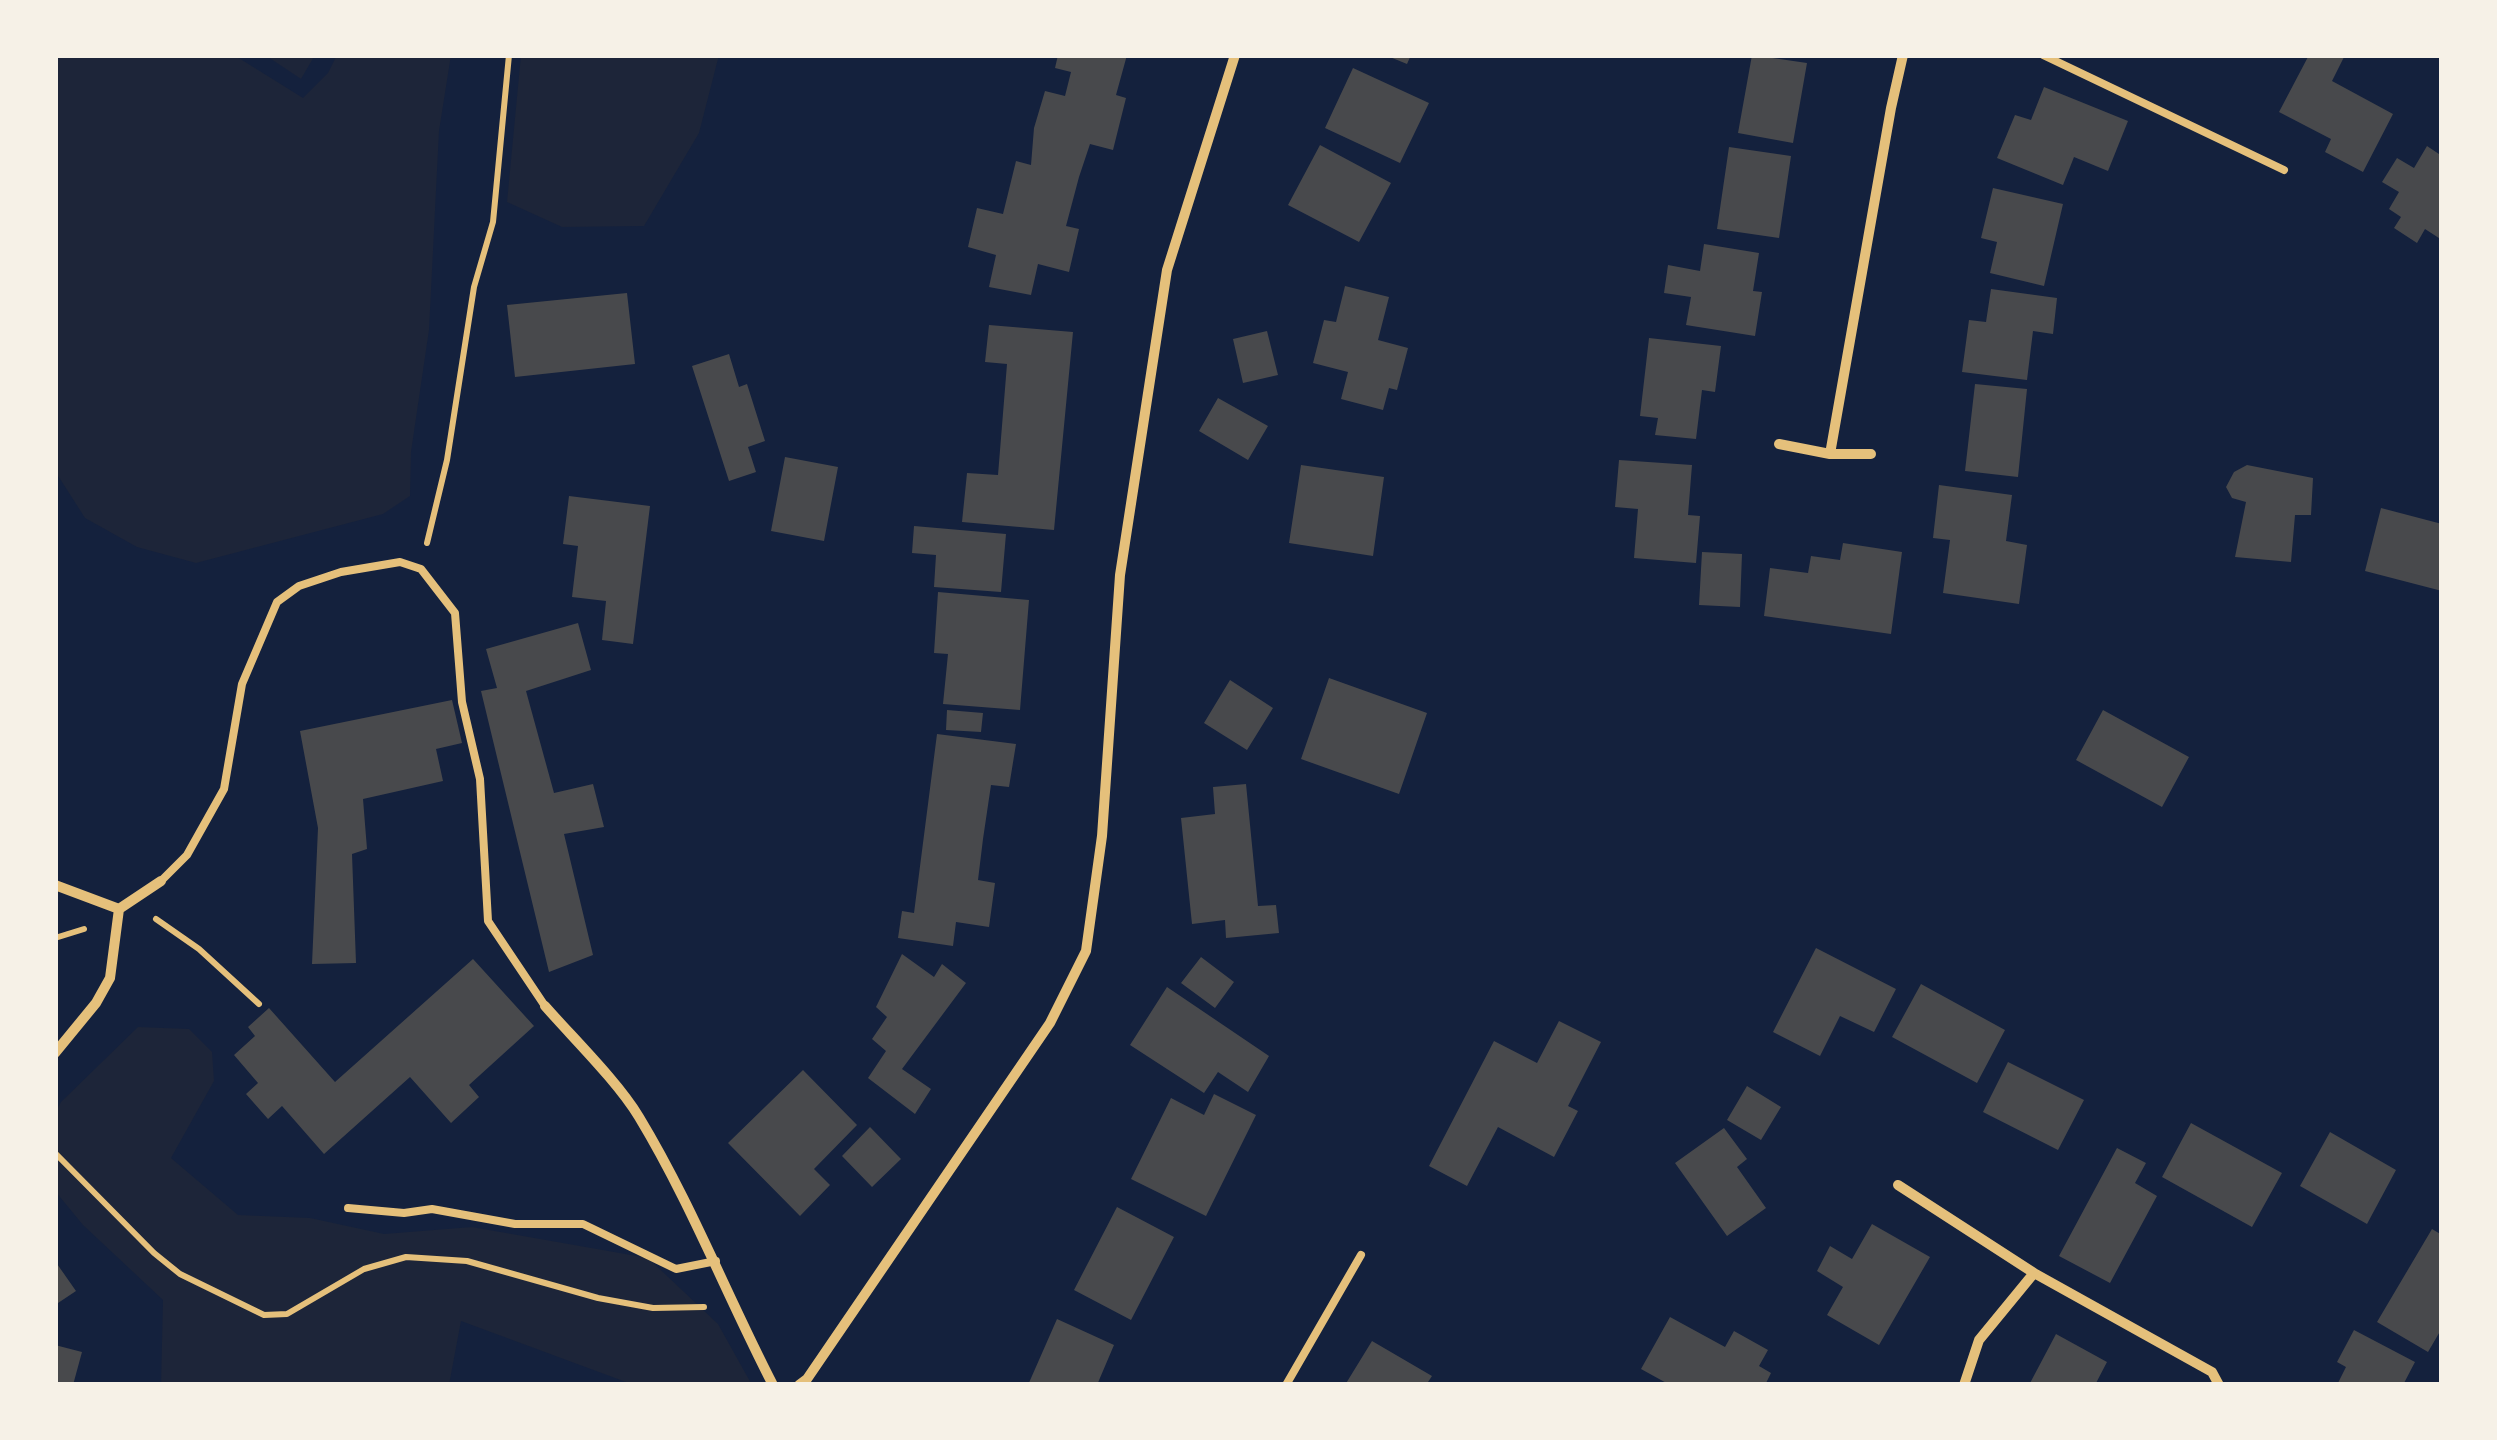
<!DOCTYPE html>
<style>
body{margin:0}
#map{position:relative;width:2497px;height:1440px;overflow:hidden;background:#14213d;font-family:"DejaVu Sans",sans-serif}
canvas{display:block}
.frame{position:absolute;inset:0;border:58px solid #f6f1e7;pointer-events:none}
</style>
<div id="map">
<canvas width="2497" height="1440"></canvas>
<div class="frame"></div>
</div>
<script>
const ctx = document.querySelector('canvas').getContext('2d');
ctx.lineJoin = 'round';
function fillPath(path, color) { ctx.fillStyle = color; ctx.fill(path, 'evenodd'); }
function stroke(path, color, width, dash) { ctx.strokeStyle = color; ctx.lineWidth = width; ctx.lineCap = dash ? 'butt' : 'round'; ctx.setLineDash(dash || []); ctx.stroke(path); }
fillPath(new Path2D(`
 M 55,55 L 234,55 L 303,98 L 328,73 L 337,55 L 451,55 L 439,131 L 429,330 L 411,452 L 410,496 L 383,514 L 196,563 L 137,547 L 85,518 L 55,471 Z
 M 265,55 L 315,55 L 301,79 Z
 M 521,55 L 719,55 L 699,133 L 644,226 L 562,227 L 507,202 Z
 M 138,1027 L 189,1029 L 212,1052 L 214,1081 L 171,1158 L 238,1215 L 310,1218 L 384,1234 L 472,1227 L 648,1258 L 718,1324 L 752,1385 L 634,1385 L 461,1321 L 449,1385 L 161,1385 L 163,1300 L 83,1225 L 55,1191 L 55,1113 L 61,1102 Z`), '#1d2539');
fillPath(new Path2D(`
 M 1058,55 L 1127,55 L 1116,95 L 1126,98 L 1113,150 L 1090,144 L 1079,177 L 1066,226 L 1079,229 L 1069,272 L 1038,264 L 1031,295 L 989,287 L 996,255 L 968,247 L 977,208 L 1003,214 L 1016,161 L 1031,165 L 1034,128 L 1045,91 L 1065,96 L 1071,72 L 1055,68 Z
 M 1385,55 L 1411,55 L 1407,64 Z
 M 1752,55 L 1807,63 L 1793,143 L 1738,133 Z
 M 2309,55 L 2344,57 L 2332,81 L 2393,114 L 2363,172 L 2325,152 L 2331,139 L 2279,112 Z
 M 1353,68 L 1429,103 L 1400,163 L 1325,128 Z
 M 2044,87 L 2128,121 L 2108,171 L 2074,157 L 2063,185 L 1997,158 L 2015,115 L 2031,120 Z
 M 1320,145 L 1391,183 L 1359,242 L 1288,205 Z
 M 2427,146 L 2442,156 L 2442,240 L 2425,229 L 2417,243 L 2394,228 L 2401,217 L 2389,209 L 2399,192 L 2382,182 L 2397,158 L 2414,168 Z
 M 1729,147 L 1791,156 L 1779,238 L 1717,229 Z
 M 1993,188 L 2063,204 L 2044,286 L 1990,273 L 1997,242 L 1981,238 Z
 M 1704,244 L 1759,253 L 1753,291 L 1762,292 L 1755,336 L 1686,325 L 1691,297 L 1664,293 L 1668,265 L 1700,271 Z
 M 1345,286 L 1389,297 L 1378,340 L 1408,348 L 1397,390 L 1389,388 L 1383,410 L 1341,399 L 1348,372 L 1313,363 L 1324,320 L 1336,322 Z
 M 1991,289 L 2057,298 L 2053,334 L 2033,331 L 2027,380 L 1962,372 L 1969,320 L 1986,322 Z
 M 627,293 L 635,364 L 515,377 L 507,305 Z
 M 989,325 L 1073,332 L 1054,530 L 962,522 L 967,473 L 998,475 L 1007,364 L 985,362 Z
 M 1267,331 L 1278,375 L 1243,383 L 1233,339 Z
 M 1649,338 L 1721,346 L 1715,392 L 1702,390 L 1696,439 L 1655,435 L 1658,418 L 1640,416 Z
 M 729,354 L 739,387 L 747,384 L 765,441 L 748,447 L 756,472 L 729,481 L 692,366 Z
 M 1975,384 L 2027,389 L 2018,477 L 1965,471 Z
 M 1218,398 L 1268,426 L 1248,460 L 1199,431 Z
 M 785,457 L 838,467 L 824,541 L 771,531 Z
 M 1619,460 L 1692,465 L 1688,515 L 1700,516 L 1696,563 L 1634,558 L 1638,509 L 1615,507 Z
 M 1301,465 L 1384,477 L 1373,556 L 1289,543 Z
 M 2247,465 L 2313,478 L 2311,515 L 2295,515 L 2291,562 L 2235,557 L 2246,502 L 2232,498 L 2226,487 L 2234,472 Z
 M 1939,485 L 2012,495 L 2006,541 L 2027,545 L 2019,604 L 1943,593 L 1950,540 L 1933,538 Z
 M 569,496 L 650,506 L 633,644 L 602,640 L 606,601 L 572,597 L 578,546 L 563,544 Z
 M 2381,508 L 2442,524 L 2442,591 L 2365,571 Z
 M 914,526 L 1006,534 L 1001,592 L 934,587 L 936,555 L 912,553 Z
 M 1843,543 L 1902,552 L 1891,634 L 1764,616 L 1770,568 L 1808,573 L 1811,556 L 1840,560 Z
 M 1702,552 L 1742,554 L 1740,607 L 1699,605 Z
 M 938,592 L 1029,600 L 1020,710 L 943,704 L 948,654 L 934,653 Z
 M 578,623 L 591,670 L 526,691 L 554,793 L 593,784 L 604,827 L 564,834 L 593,955 L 549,972 L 481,691 L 497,688 L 486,649 Z
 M 1329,678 L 1427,713 L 1399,794 L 1301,759 Z
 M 1230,680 L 1273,708 L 1247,750 L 1204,723 Z
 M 452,700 L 462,743 L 436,749 L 443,781 L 363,799 L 367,849 L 352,854 L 356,963 L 312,964 L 318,828 L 300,731 Z
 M 947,710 L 983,713 L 981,732 L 946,730 Z
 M 2103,710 L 2189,757 L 2162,807 L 2076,760 Z
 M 937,734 L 1016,744 L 1009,787 L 991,785 L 983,839 L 978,880 L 995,883 L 989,927 L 956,922 L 953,946 L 898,938 L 902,911 L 914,913 Z
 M 1246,784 L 1258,906 L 1276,905 L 1279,933 L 1226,938 L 1225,920 L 1192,924 L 1181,818 L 1215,814 L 1213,787 Z
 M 1816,948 L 1896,989 L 1874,1032 L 1840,1016 L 1820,1056 L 1773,1032 Z
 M 902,954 L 934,977 L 942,964 L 966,983 L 902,1069 L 931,1089 L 915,1114 L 868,1078 L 886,1051 L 872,1039 L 887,1017 L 876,1007 Z
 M 1201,957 L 1234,982 L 1215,1008 L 1181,983 Z
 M 473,959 L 534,1026 L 469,1085 L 479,1097 L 451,1123 L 410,1077 L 324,1154 L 282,1106 L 268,1119 L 246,1094 L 258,1083 L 234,1055 L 255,1036 L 248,1027 L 269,1008 L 335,1082 Z
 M 1921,984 L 2005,1030 L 1977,1083 L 1892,1037 Z
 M 1167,987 L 1269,1056 L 1248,1092 L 1218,1072 L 1204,1093 L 1130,1045 Z
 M 1559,1021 L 1601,1042 L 1568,1106 L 1578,1111 L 1554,1157 L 1498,1127 L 1467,1186 L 1429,1166 L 1494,1041 L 1537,1063 Z
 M 2008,1062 L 2084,1100 L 2058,1150 L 1983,1112 Z
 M 803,1070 L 857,1125 L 814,1169 L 830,1185 L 800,1216 L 728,1143 Z
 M 1747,1086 L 1781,1107 L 1761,1140 L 1727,1120 Z
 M 1214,1094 L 1256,1115 L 1206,1216 L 1131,1179 L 1171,1098 L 1204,1115 Z
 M 2191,1123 L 2282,1173 L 2252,1227 L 2162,1177 Z
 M 870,1127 L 901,1159 L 872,1187 L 842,1156 Z
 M 1724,1128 L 1747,1159 L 1737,1167 L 1766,1208 L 1727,1236 L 1675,1163 Z
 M 2330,1132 L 2396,1170 L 2367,1224 L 2300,1186 Z
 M 2117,1148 L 2146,1163 L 2135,1183 L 2157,1196 L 2110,1283 L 2059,1256 Z
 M 1117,1207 L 1174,1237 L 1131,1320 L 1074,1290 Z
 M 1872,1224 L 1930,1257 L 1879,1345 L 1827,1315 L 1843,1287 L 1817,1271 L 1830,1246 L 1852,1259 Z
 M 2432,1229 L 2442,1235 L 2442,1328 L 2428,1352 L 2377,1322 Z
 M 55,1261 L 76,1291 L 55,1305 Z
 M 1670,1317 L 1725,1347 L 1734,1331 L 1768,1350 L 1759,1366 L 1771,1373 L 1765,1385 L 1670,1385 L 1641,1369 Z
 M 1057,1319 L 1114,1345 L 1097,1385 L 1028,1385 Z
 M 2354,1330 L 2415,1362 L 2403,1385 L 2337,1385 L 2346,1367 L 2337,1362 Z
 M 2056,1334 L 2107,1362 L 2095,1385 L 2029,1385 Z
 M 1372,1341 L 1432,1376 L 1426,1385 L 1345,1385 Z
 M 55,1345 L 82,1352 L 73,1385 L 55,1385 Z`), '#48494c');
stroke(new Path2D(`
 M 427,543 L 447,460 L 474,287 L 493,222 L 509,55
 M 156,919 L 199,949 L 259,1004
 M 55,938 L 84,929
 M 55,1153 L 154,1253 L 180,1274 L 264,1315 L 287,1314 L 364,1269 L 406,1257 L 467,1261 L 598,1298 L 653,1308 L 704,1307`), '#e5c07b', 6);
stroke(new Path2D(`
 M 2043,55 L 2284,170
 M 161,881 L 187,855 L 224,789 L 242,684 L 277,602 L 299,586 L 341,572 L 400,562 L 421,569 L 455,613 L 462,702 L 480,779 L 488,921 L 545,1006
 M 348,1208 L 404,1213 L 432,1209 L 515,1224 L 583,1224 L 676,1269 L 716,1261
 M 1286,1385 L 1361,1255`), '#e5c07b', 8);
stroke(new Path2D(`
 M 1779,444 L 1830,454 L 1871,454
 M 1830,454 L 1891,108 L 1903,55
 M 55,885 L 119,909
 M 545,1006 C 573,1038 618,1082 639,1117 C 691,1203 727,1296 773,1385
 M 55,1053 L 96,1003 L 110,978 L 119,909 L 161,881
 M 1898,1185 L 2034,1273 L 2212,1372 L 2219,1385
 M 799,1385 L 807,1379 L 1050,1023 L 1086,951 L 1102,836 L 1120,575 L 1167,270 L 1235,55
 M 1964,1385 L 1979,1340 L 2034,1273`), '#e5c07b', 10);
</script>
